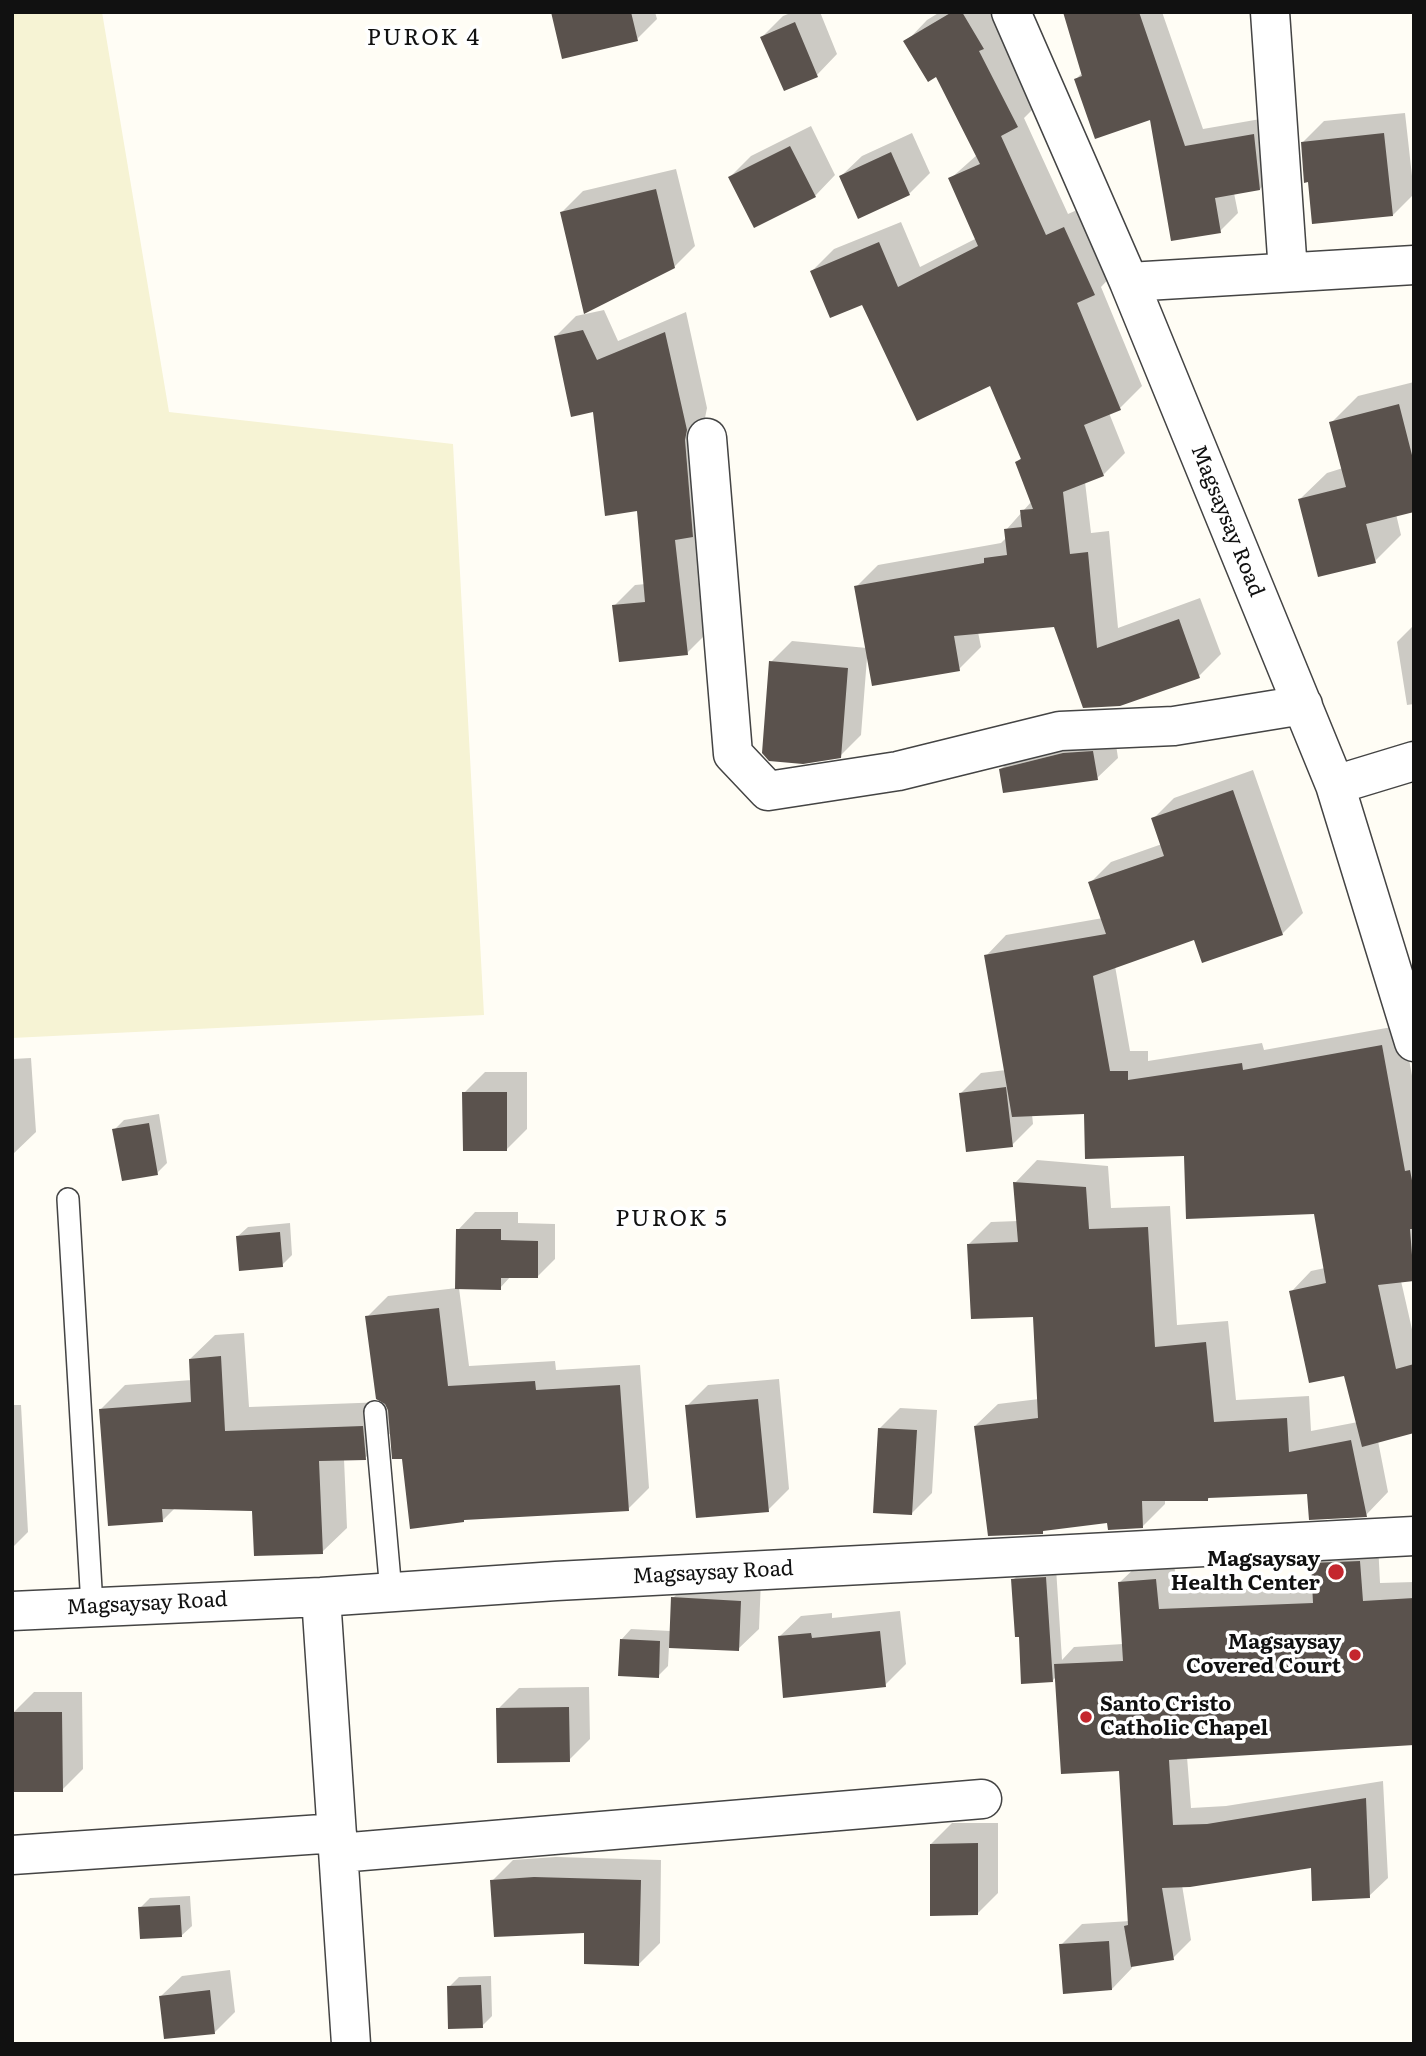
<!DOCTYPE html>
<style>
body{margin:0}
#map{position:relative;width:1426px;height:2056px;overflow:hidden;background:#fffdf5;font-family:Literata,serif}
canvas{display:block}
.frame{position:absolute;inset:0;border:14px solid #111;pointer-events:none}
</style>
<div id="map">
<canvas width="1426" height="2056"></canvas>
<div class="frame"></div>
</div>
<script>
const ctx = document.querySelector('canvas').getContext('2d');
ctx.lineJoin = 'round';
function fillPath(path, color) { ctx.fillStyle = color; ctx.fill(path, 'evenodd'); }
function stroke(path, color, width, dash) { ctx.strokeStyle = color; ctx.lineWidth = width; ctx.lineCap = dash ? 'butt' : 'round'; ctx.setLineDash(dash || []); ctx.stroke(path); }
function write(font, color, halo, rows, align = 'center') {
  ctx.font = font + ' Literata,serif'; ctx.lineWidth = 7; ctx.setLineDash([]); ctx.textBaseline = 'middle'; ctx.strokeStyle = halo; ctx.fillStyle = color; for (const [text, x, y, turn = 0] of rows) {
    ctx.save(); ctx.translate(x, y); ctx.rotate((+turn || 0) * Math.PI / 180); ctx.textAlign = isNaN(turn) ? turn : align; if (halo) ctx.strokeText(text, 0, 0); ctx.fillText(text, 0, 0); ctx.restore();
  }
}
fillPath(new Path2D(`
 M 12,12 L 102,12 L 169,412 L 453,444 L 484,1015 L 12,1038 Z`), '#f6f3d4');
fillPath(new Path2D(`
 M 553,12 L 655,12 L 657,19 L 637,39 Z
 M 793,12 L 820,12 L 837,54 L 817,75 L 762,37 L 783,16 Z
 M 940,12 L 996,12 L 1038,104 L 1024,118 L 1068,214 L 1086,206 L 1116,271 L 1101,287 L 1142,386 L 1120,408 L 1109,413 L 1125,453 L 1103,475 L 1085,482 L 1091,533 L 1109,531 L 1118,628 L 1200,598 L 1221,654 L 1199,676 L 1120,705 L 1055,625 L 978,632 L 981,647 L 959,669 L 867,658 L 861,735 L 840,756 L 771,662 L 792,641 L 867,648 L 856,587 L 878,565 L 1001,543 L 1007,537 L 1006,530 L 1032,501 L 1017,462 L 1022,457 L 991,383 L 812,271 L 834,249 L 901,222 L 920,267 L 977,238 L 950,179 L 977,155 L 937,74 L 906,42 L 927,20 Z
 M 1065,12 L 1162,12 L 1203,129 L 1272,117 L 1277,171 L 1260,189 L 1234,193 L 1238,213 L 1220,231 L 1151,118 L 1076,79 L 1082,73 Z
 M 1405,113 L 1414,194 L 1393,215 L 1303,142 L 1324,121 Z
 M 811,126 L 835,175 L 815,196 L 730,177 L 751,156 Z
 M 912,133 L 930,173 L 909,194 L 841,176 L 862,156 Z
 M 676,169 L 695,246 L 674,267 L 562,212 L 583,191 Z
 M 604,310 L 618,341 L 686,312 L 707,408 L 705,418 L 713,514 L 708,632 L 687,653 L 614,606 L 635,585 L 646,584 L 639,509 L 595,410 L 555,337 L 576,316 Z
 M 1414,382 L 1414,510 L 1396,514 L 1401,535 L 1375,561 L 1300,499 L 1327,473 L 1343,468 L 1331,423 L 1358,396 Z
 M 1414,625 L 1414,704 L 1407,705 L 1397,642 Z
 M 1114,731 L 1118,758 L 1097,778 L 1001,769 L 1022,748 Z
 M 1253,770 L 1303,913 L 1282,934 L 1195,938 L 1115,966 L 1130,1051 L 1148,1051 L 1148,1061 L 1262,1043 L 1264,1050 L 1403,1025 L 1414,1087 L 1414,1279 L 1401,1281 L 1414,1338 L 1414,1432 L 1378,1441 L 1388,1492 L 1366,1515 L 1309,1492 L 1211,1496 L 1207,1500 L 1165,1499 L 1165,1504 L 1142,1527 L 1109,1521 L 1046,1529 L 1042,1532 L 975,1426 L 998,1404 L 1039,1399 L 1034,1315 L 969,1244 L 991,1222 L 1018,1221 L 1015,1183 L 1037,1160 L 1108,1166 L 1111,1208 L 1170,1206 L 1177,1325 L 1228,1321 L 1236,1400 L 1309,1396 L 1311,1431 L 1358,1422 L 1345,1374 L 1291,1292 L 1311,1271 L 1325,1268 L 1316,1213 L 1085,1112 L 1032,1114 L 1033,1124 L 1012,1145 L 961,1093 L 981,1073 L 1006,1070 L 986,956 L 1006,935 L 1103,918 L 1090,883 L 1111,862 L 1162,844 L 1153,819 L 1174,798 Z
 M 31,1058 L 36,1132 L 12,1155 L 12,1059 Z
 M 485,1072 L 527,1072 L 527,1129 L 506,1150 L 464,1093 Z
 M 159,1114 L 167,1163 L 157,1173 L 114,1130 L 124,1120 Z
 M 475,1212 L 518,1212 L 518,1223 L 555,1224 L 555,1259 L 537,1277 L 511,1276 L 500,1288 L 459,1288 L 469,1366 L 555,1361 L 556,1370 L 640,1365 L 649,1488 L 628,1509 L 466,1518 L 463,1521 L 403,1457 L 392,1432 L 365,1458 L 344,1459 L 347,1528 L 322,1552 L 254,1509 L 175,1508 L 163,1520 L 100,1410 L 125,1385 L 192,1380 L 190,1359 L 215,1335 L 244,1333 L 249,1407 L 386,1402 L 367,1317 L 388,1296 L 457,1288 L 458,1230 Z
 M 290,1223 L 292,1255 L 282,1265 L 237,1237 L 248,1227 Z
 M 779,1379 L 789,1489 L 768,1510 L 687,1406 L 708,1385 Z
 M 12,1405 L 21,1405 L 28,1532 L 12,1548 Z
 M 900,1408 L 937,1410 L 932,1493 L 911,1514 L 879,1429 Z
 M 1378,1543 L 1380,1583 L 1414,1582 L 1414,1743 L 1187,1757 L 1191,1808 L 1226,1806 L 1383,1781 L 1388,1878 L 1369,1896 L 1312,1865 L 1182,1885 L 1191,1940 L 1173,1958 L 1132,1965 L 1132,1968 L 1112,1989 L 1061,1945 L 1082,1924 L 1130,1921 L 1120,1769 L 1057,1676 L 1052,1681 L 1020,1635 L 1013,1580 L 1023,1570 L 1056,1568 L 1062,1660 L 1074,1647 L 1123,1644 L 1119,1583 L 1138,1565 L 1174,1562 L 1177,1592 L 1314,1586 L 1313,1564 L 1331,1546 Z
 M 694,1577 L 761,1580 L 759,1629 L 738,1649 L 669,1646 L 668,1666 L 658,1676 L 621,1640 L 631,1629 L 671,1631 L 673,1598 Z
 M 900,1611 L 906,1664 L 885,1685 L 780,1636 L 801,1616 L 832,1613 L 832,1618 Z
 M 589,1687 L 590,1739 L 569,1760 L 498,1709 L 519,1688 Z
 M 34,1692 L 82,1692 L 83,1769 L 62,1790 L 13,1713 Z
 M 952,1823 L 998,1823 L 998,1893 L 977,1914 L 931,1844 Z
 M 556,1857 L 661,1860 L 660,1943 L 639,1964 L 586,1931 L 492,1881 L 513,1860 Z
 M 190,1896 L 192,1926 L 181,1936 L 140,1908 L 150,1898 Z
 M 230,1970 L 235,2012 L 214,2033 L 161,1996 L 182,1976 Z
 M 491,1976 L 492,2016 L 482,2026 L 449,1987 L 459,1977 Z`), '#0003');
fillPath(new Path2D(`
 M 551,12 L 631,12 L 638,41 L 562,59 Z
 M 952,12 L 962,12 L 984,49 L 979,51 L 1018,127 L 1001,136 L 1046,235 L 1064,227 L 1095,295 L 1077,303 L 1121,410 L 1084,425 L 1104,476 L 1063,492 L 1070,554 L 1088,552 L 1097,648 L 1179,619 L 1200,678 L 1120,706 L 1083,708 L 1054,627 L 954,636 L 960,671 L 872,686 L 854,586 L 984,563 L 984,558 L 1007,555 L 1004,529 L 1022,527 L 1020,510 L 1033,509 L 1015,462 L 1021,459 L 990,386 L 917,421 L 862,305 L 830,318 L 810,271 L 879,242 L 898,287 L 978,246 L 948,178 L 980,164 L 936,77 L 928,82 L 903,41 Z
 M 1063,12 L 1139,12 L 1185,146 L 1254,134 L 1260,190 L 1215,198 L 1221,233 L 1171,241 L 1150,120 L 1095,139 L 1074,79 L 1082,76 Z
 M 795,22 L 818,77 L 784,91 L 760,37 Z
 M 1384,133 L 1393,216 L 1312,224 L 1308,182 L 1304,183 L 1301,142 Z
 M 790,146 L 816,197 L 754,228 L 728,177 Z
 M 891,152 L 910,195 L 858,219 L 839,176 Z
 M 656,189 L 675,268 L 584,314 L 560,212 Z
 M 583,330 L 597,360 L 665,332 L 687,430 L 685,440 L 693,537 L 675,540 L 688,655 L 619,662 L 612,605 L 645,602 L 637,511 L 605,516 L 593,412 L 571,417 L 554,336 Z
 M 1399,404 L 1414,463 L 1414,512 L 1366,524 L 1376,563 L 1318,577 L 1298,499 L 1346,487 L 1329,422 Z
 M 769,661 L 848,668 L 841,758 L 803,764 L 769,761 L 762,753 Z
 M 1093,751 L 1098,780 L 1003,793 L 999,769 L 1063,753 Z
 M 1233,790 L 1283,935 L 1202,963 L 1194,940 L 1093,976 L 1110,1071 L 1128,1071 L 1128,1080 L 1242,1063 L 1243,1070 L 1382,1045 L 1405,1171 L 1410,1170 L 1414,1191 L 1414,1229 L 1410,1229 L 1414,1281 L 1378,1285 L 1396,1369 L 1414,1364 L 1414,1433 L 1362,1447 L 1344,1376 L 1309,1383 L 1289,1291 L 1326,1283 L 1314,1214 L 1186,1219 L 1184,1156 L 1085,1159 L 1084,1114 L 1012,1117 L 984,955 L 1106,934 L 1088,882 L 1164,856 L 1151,818 Z
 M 1006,1087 L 1013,1147 L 966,1152 L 959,1093 Z
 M 462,1092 L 507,1092 L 507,1151 L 463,1151 Z
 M 149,1123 L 158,1175 L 122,1181 L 112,1129 Z
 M 1013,1182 L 1086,1187 L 1089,1229 L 1148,1227 L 1155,1347 L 1206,1342 L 1214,1422 L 1287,1418 L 1289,1452 L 1351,1440 L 1367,1517 L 1309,1520 L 1307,1494 L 1208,1498 L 1208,1501 L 1142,1501 L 1143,1528 L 1108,1530 L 1107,1523 L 1043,1531 L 1043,1534 L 988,1536 L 974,1426 L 1038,1418 L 1033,1317 L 971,1319 L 967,1244 L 1018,1242 Z
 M 456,1229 L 501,1229 L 501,1240 L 538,1241 L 538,1278 L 501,1278 L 501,1290 L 455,1289 Z
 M 280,1232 L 283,1267 L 239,1271 L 236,1236 Z
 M 439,1308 L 448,1386 L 535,1381 L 536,1390 L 620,1385 L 629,1511 L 464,1520 L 464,1522 L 410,1529 L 402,1459 L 392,1459 L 388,1410 L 385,1404 L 376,1399 L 365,1316 Z
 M 221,1356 L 225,1431 L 363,1426 L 366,1460 L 319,1461 L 323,1554 L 254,1556 L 252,1511 L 162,1509 L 163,1522 L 108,1526 L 99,1409 L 191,1402 L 189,1359 Z
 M 758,1399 L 769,1512 L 696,1518 L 685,1405 Z
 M 878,1428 L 917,1430 L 912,1515 L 873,1513 Z
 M 1360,1561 L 1363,1601 L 1414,1598 L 1414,1745 L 1169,1760 L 1173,1825 L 1207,1824 L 1366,1798 L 1370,1898 L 1312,1901 L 1311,1868 L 1190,1887 L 1162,1888 L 1174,1960 L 1131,1967 L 1124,1926 L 1128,1925 L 1119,1771 L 1061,1774 L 1054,1664 L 1123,1661 L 1118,1582 L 1156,1579 L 1159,1609 L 1313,1603 L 1311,1563 Z
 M 1046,1577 L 1053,1682 L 1021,1684 L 1019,1637 L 1015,1637 L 1011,1579 Z
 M 671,1597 L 741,1601 L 739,1651 L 669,1648 Z
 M 880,1631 L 886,1687 L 783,1698 L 778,1636 L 811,1633 L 812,1638 Z
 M 620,1639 L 660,1641 L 659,1678 L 618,1676 Z
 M 569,1707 L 570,1762 L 497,1763 L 496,1708 Z
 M 12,1712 L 62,1712 L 63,1792 L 12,1792 Z
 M 978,1843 L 978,1915 L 930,1916 L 930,1844 Z
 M 534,1877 L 641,1880 L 639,1966 L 584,1964 L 584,1933 L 494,1937 L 490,1880 Z
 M 180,1905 L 182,1937 L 140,1939 L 138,1907 Z
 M 1109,1941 L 1112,1990 L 1063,1994 L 1059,1944 Z
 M 481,1985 L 483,2028 L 448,2029 L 447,1986 Z
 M 210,1990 L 215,2034 L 164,2039 L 159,1996 Z`), '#5a524d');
const lane = new Path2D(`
 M 68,1199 L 92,1606
 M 375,1412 L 391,1592`);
const street = new Path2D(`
 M 1011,12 L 1129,282 L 1335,785 L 1414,1042
 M 1270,12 L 1288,272
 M 1129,282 L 1414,265
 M 707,438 L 733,754 L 768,791 L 898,771 L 1060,731 L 1174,726 L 1303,705
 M 1335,785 L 1414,761
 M 321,1597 L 351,2044
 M 12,1611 L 321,1597 L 556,1581 L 1414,1536
 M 339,1853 L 982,1799
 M 12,1855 L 337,1833`);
stroke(lane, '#444', 24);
stroke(street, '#444', 41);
stroke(lane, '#fff', 21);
stroke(street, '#fff', 38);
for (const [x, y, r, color] of [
 [1336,1572,9,"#c4262e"],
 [1355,1655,7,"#c4262e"],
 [1086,1717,7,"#c4262e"]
]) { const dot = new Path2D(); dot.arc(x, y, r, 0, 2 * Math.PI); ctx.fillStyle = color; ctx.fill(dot); stroke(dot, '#fff', 2.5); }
write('21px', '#111', '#fff', [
 ["Magsaysay Road",1227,521,68],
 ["Magsaysay Road",713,1573,-3],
 ["Magsaysay Road",147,1604,-3]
]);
write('bold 21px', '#111', '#fff', [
 ["Magsaysay",1320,1560],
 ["Health Center",1320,1584],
 ["Magsaysay",1341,1643],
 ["Covered Court",1341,1667],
 ["Santo Cristo",1100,1705,"left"],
 ["Catholic Chapel",1100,1729,"left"]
], 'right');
ctx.letterSpacing = '2px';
write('23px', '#111', '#fff', [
 ["PUROK 4",424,38],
 ["PUROK 5",672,1219]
]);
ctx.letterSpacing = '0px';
</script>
